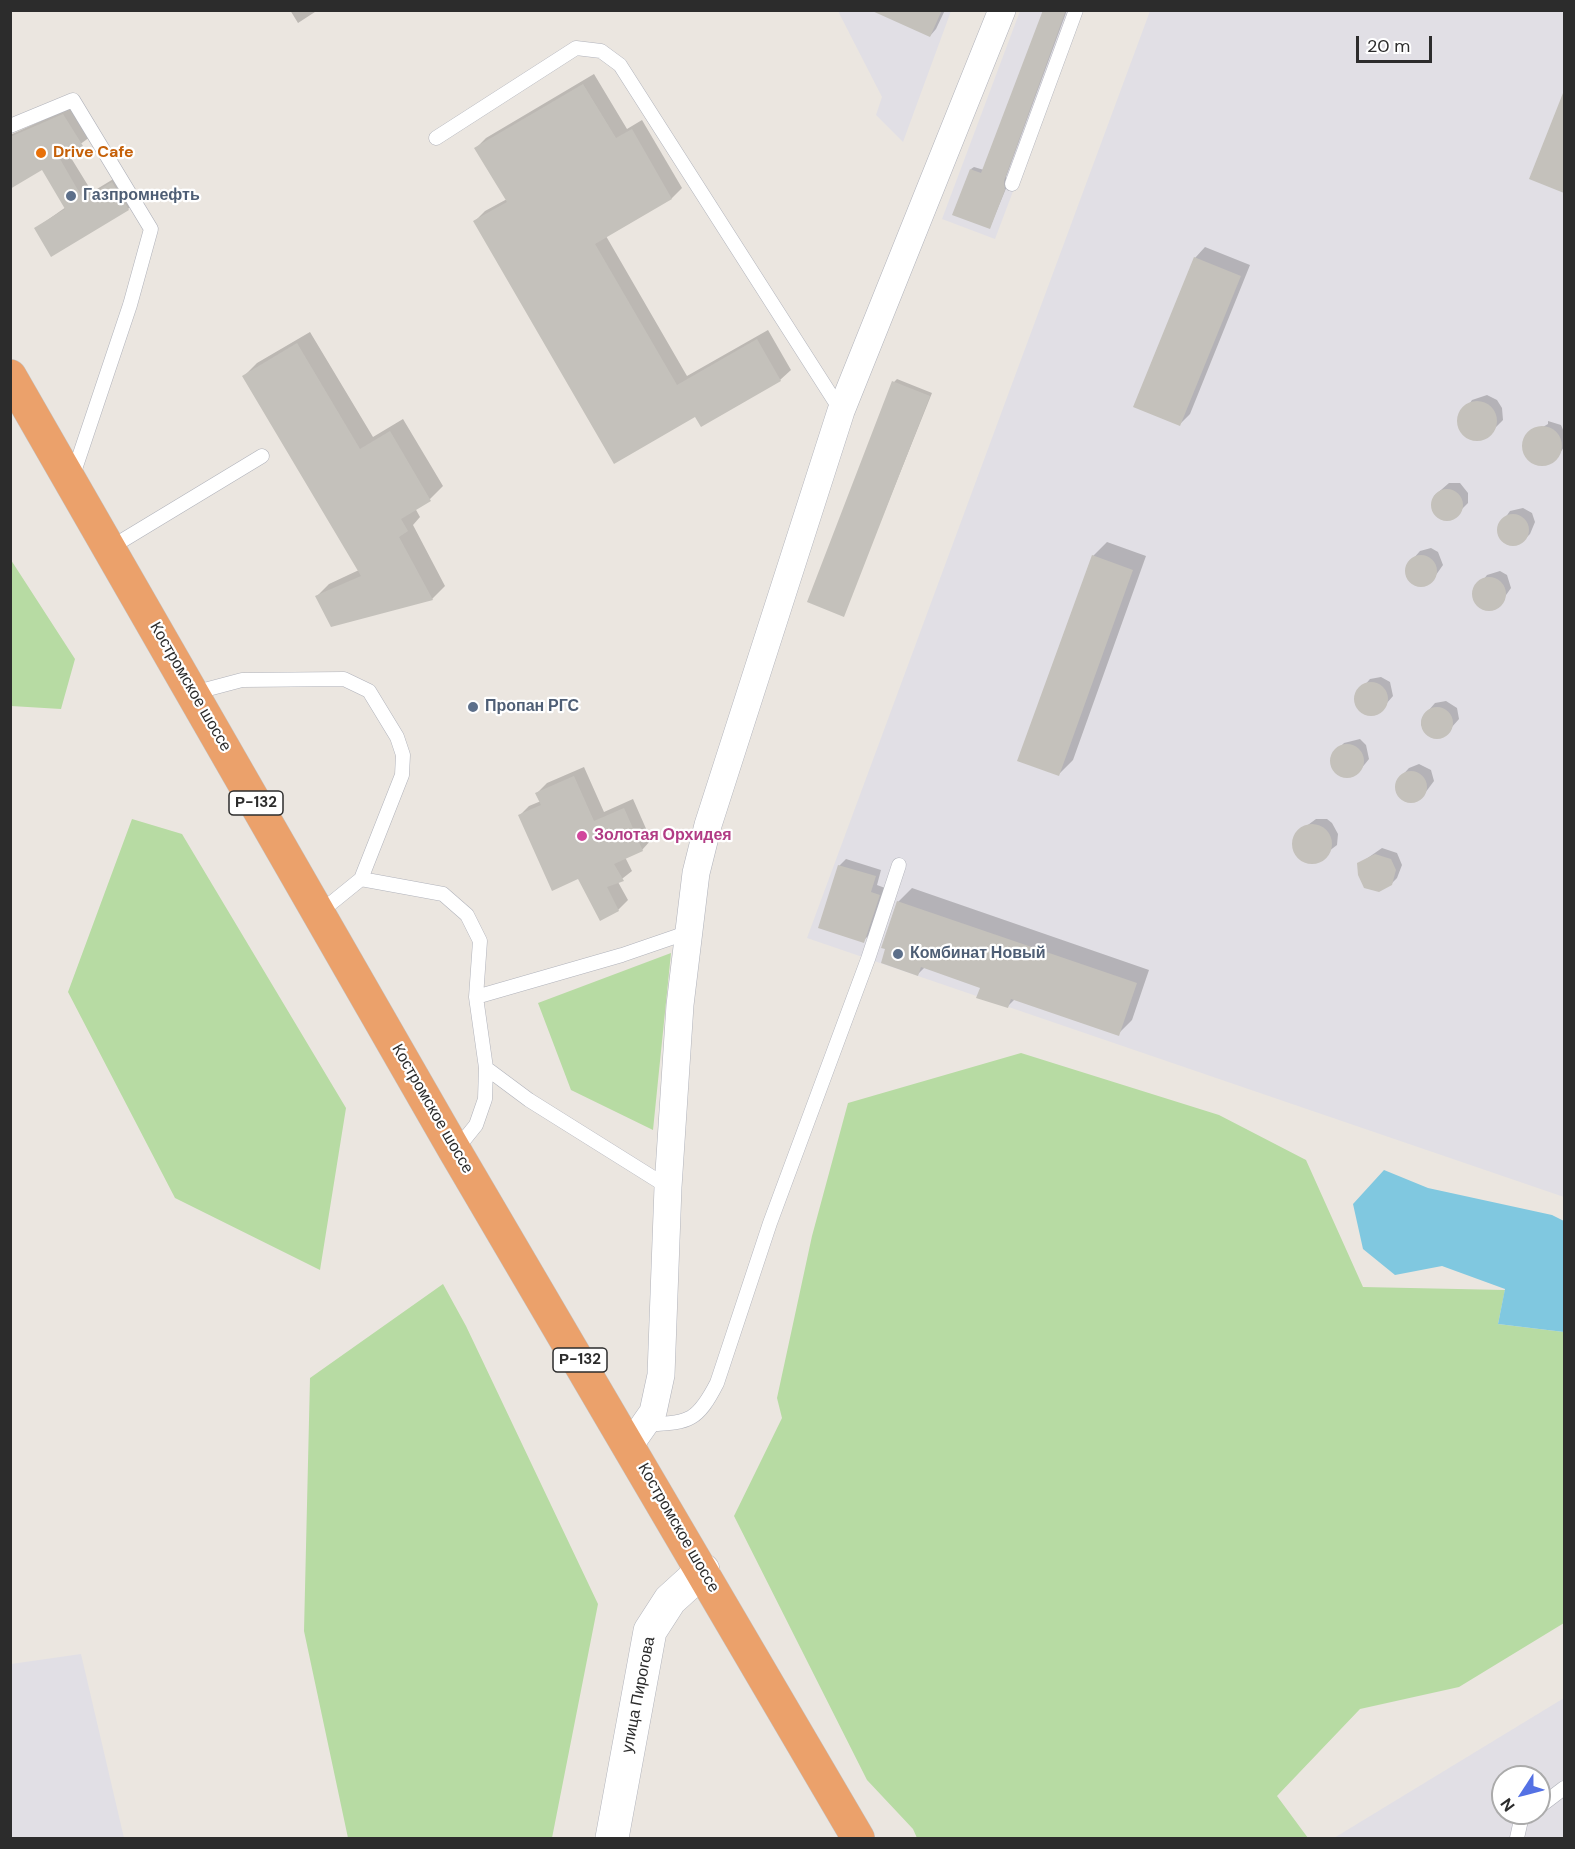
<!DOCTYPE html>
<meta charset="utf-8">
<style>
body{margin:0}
#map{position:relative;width:1575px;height:1849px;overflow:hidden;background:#ebe6e0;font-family:"DM Sans",sans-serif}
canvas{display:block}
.frame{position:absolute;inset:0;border:12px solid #2c2c2c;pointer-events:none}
.north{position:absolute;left:1491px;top:1765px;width:60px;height:60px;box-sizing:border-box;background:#fff;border:2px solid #ababab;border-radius:50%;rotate:234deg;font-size:16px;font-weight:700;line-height:24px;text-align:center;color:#2c2c2c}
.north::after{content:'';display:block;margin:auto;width:21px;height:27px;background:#5471e4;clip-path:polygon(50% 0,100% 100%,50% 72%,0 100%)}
.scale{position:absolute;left:1356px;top:36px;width:76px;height:27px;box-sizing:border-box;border:3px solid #2c2c2c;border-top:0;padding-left:8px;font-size:18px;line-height:21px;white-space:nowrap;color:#2c2c2c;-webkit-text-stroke:4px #fff;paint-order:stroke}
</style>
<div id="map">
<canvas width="1575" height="1849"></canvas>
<div class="frame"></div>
<div class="north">N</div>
<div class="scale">20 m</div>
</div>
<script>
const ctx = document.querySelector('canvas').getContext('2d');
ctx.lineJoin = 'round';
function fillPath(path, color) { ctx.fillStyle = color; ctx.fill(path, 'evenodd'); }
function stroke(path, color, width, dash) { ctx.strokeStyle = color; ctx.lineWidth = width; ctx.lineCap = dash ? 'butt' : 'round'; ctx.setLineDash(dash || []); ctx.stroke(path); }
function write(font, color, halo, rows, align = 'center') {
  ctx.font = font + ' "DM Sans",sans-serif'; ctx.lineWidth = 4.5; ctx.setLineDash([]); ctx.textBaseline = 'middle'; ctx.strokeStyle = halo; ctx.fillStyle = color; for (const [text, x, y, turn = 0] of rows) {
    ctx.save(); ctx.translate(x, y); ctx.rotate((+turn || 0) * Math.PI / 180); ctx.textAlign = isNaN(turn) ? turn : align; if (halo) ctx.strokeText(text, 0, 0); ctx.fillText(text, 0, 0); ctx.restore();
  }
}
fillPath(new Path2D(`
 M 838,11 L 951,11 L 903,142 L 876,115 L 882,97 Z
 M 1020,11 L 1081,11 L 995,239 L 942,219 Z
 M 1150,11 L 1564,11 L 1564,1197 L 807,938 Z
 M 81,1654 L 124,1838 L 11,1838 L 11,1664 Z
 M 1564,1698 L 1564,1838 L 1334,1838 ZM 1503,1777 L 1539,1777 L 1539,1813 L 1503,1813 Z`), '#e1dfe5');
fillPath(new Path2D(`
 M 11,560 L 75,659 L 61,709 L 11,706 Z
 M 132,819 L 182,834 L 346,1108 L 320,1270 L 175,1198 L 68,992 Z
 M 671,953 L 653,1130 L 571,1090 L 538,1003 Z
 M 1021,1053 L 1219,1115 L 1306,1160 L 1363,1287 L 1505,1290 L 1498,1324 L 1564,1332 L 1564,1623 L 1459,1687 L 1360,1709 L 1277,1796 L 1308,1838 L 917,1838 L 913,1829 L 867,1780 L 734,1516 L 782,1418 L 777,1398 L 812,1236 L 848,1103 Z
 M 443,1284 L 466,1326 L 598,1604 L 552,1838 L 348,1838 L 304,1631 L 310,1378 Z`), '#b7dba3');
fillPath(new Path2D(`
 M 1384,1170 L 1428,1188 L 1552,1215 L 1564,1221 L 1564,1332 L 1498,1324 L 1505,1289 L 1442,1266 L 1395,1275 L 1363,1249 L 1353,1204 Z`), '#80c8e0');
fillPath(new Path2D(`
 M 290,10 L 318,10 L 298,23 Z
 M 873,10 L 945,10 L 936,29 L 930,36 Z
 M 1045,10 L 1067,10 L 1006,177 L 1007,186 L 990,227 L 971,169 L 974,167 L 984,170 Z
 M 594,74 L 627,129 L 642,120 L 682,188 L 672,198 L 606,236 L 687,376 L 768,330 L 791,370 L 780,380 L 702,425 L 695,415 L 475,221 L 485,211 L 507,199 L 476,148 L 486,138 Z
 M 1564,93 L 1564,191 L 1531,178 Z
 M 72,107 L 90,137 L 68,153 L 92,192 L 120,175 L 136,201 L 128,209 L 36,228 L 66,207 L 42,168 L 10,179 L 10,135 Z
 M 1205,247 L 1250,265 L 1190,414 L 1180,424 L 1195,258 Z
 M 310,332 L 373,437 L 403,419 L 443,486 L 430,499 L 415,508 L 420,517 L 413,525 L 445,586 L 432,599 L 316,597 L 329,584 L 359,570 L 244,376 L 257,363 Z
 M 897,379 L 932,393 L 843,615 L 894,382 Z
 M 1487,395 L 1497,400 L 1502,408 L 1503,420 L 1488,435 L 1472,438 L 1462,431 L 1459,419 L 1472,400 Z
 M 1548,421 L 1561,425 L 1564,432 L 1564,447 L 1556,459 L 1542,464 L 1530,460 L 1525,450 L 1524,438 L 1548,424 Z
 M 1449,483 L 1460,483 L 1468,493 L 1468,503 L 1452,519 L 1440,518 L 1432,507 L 1434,496 Z
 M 1523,508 L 1532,513 L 1535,522 L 1530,534 L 1522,542 L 1513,545 L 1501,538 L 1498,528 L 1510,511 Z
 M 1107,542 L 1146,556 L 1073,760 L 1059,774 L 1093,556 Z
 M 1431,548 L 1438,552 L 1443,565 L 1431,582 L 1419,585 L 1409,579 L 1406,567 L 1420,551 Z
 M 1500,571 L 1507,575 L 1511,588 L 1499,605 L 1487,608 L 1478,604 L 1474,592 L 1487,575 Z
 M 1381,677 L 1390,682 L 1393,696 L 1381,710 L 1364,714 L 1359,708 L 1356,695 L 1370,679 Z
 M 1446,701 L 1457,708 L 1459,719 L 1444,736 L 1433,737 L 1421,725 L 1422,718 L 1435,703 Z
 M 1360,739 L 1366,745 L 1369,759 L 1365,764 L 1358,772 L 1347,776 L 1335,772 L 1332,762 L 1337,750 L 1344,743 Z
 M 1419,764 L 1431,770 L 1434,781 L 1422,797 L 1412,802 L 1400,797 L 1397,781 L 1409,768 Z
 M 584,767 L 604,812 L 633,799 L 651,840 L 642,850 L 625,857 L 632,871 L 618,882 L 628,900 L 618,910 L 579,877 L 520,815 L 529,806 L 541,801 L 537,793 L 547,783 Z
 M 1316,819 L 1327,819 L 1332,823 L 1338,834 L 1337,845 L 1316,861 L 1306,861 L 1295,848 L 1297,833 Z
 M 1382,848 L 1397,853 L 1402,865 L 1397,878 L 1390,885 L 1359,864 Z
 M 846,859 L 881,870 L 877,885 L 885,888 L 870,934 L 863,941 L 839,866 Z
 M 912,888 L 1149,970 L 1132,1020 L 1118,1034 L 1015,999 L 1007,1007 L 982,987 L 925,967 L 918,974 L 898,902 Z`), '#0003');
fillPath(new Path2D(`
 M 870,10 L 942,10 L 930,37 Z
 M 1043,10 L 1066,10 L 1004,181 L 1005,190 L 990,229 L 952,215 L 970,169 L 981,173 Z
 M 583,84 L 616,138 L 632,129 L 672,199 L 595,244 L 677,385 L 757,339 L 781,381 L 701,427 L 695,417 L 614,464 L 473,221 L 507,202 L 474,148 Z
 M 1563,93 L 1564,93 L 1564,193 L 1529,179 Z
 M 63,114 L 83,146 L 60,159 L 83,199 L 112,182 L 129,210 L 51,257 L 34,228 L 65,209 L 42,170 L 10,189 L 10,137 Z
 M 1194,257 L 1241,276 L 1180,426 L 1133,407 Z
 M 297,343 L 360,449 L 390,431 L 431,501 L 401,519 L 408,531 L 399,537 L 433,600 L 331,627 L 315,596 L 361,576 L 242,376 Z
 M 892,381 L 930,396 L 844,617 L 807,602 Z
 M1457 421a20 20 0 1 1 40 0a20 20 0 1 1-40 0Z
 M1522 446a20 20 0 1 1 40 0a20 20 0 1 1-40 0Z
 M1431 505a16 16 0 1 1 32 0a16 16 0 1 1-32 0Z
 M1497 530a16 16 0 1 1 32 0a16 16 0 1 1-32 0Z
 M1405 571a16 16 0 1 1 32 0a16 16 0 1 1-32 0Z
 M 1092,555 L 1133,570 L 1059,776 L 1017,761 Z
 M1472 594a17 17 0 1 1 34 0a17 17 0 1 1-34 0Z
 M1354 699a17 17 0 1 1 34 0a17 17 0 1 1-34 0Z
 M1421 723a16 16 0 1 1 32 0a16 16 0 1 1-32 0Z
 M1330 761a17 17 0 1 1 34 0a17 17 0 1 1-34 0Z
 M1395 787a16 16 0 1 1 32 0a16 16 0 1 1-32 0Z
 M 574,776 L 594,821 L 624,808 L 643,851 L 614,864 L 624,881 L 607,887 L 619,911 L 600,921 L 578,879 L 552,891 L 518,815 L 541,805 L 535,793 Z
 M1292 844a20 20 0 1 1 40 0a20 20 0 1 1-40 0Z
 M 1375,854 L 1391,859 L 1396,870 L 1392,885 L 1379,892 L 1364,888 L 1358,875 L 1357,863 Z
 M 838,865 L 876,876 L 871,892 L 880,895 L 864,943 L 818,928 Z
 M 897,901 L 1137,983 L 1119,1036 L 1011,999 L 1008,1008 L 976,998 L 980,988 L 921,967 L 918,976 L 881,963 L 885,949 L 881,948 Z`), '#c4c1bb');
const lane = new Path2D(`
 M 10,126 L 73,100 L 151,229 L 130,305 L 72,478
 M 436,138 L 576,48 L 601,51 L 620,65 L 841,411
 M 1012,184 L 1076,10
 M 110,548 L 262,456
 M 193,693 L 242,680 L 344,679 L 369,691 L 397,737 L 403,755 L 402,775 L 361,879 L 319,913
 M 361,879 L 443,894 L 467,915 L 480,941 L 476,997 L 486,1068 L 485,1099 L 476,1125 L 455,1151
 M 476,997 L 622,955 L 689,932
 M 486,1068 L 529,1100 L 668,1187
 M 645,1425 C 688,1422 696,1424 717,1383 L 770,1223 L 868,959 L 899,865
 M 1539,1807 L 1564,1788
 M 1517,1838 L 1521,1820 L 1530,1813`);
const street = new Path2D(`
 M 630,1445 L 653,1412 L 661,1375 L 668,1187 L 680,1005 L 696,873 L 708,825 L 841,411 L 1002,10`);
const secondary = new Path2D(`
 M 612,1838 L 650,1631 L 670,1600 L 703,1570`);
const highway = new Path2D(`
 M 10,376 L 455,1151 L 858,1838`);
stroke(lane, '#b0b2ba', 15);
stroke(street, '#b0b2ba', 28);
stroke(secondary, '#b0b2ba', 34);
stroke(highway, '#c4c4c4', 34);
stroke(lane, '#fff', 14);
stroke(street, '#fff', 27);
stroke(secondary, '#fff', 33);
stroke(highway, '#eba16b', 33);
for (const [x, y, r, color] of [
 [41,153,6,"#e8710a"],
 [71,196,6,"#5c6f8a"],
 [473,707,6,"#5c6f8a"],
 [582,836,6,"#d1479c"],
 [898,954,6,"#5c6f8a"]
]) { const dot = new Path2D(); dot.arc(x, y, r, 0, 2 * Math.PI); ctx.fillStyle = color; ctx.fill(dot); stroke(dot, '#fff', 2); }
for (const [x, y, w] of [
 [256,803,54],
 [580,1360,54]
]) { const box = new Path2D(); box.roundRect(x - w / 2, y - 12, w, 24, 4.5); ctx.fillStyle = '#fff'; ctx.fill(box); stroke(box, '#2c2c2c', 1.5); }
write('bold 15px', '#2c2c2c', null, [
 ["Р-132",256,803],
 ["Р-132",580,1360]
]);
write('bold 16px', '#c56008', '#fff', [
 ["Drive Cafe",53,153]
], 'left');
write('bold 16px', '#4e5e75', '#fff', [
 ["Газпромнефть",83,196],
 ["Пропан РГС",485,707],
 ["Комбинат Новый",910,954]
], 'left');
write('16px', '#2c2c2c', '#fff', [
 ["Костромское шоссе",190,687,60],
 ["Костромское шоссе",432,1109,60],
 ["Костромское шоссе",678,1528,60],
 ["улица Пирогова",639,1695,-79]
]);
write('bold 16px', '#b23c85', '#fff', [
 ["Золотая Орхидея",594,836]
], 'left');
</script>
